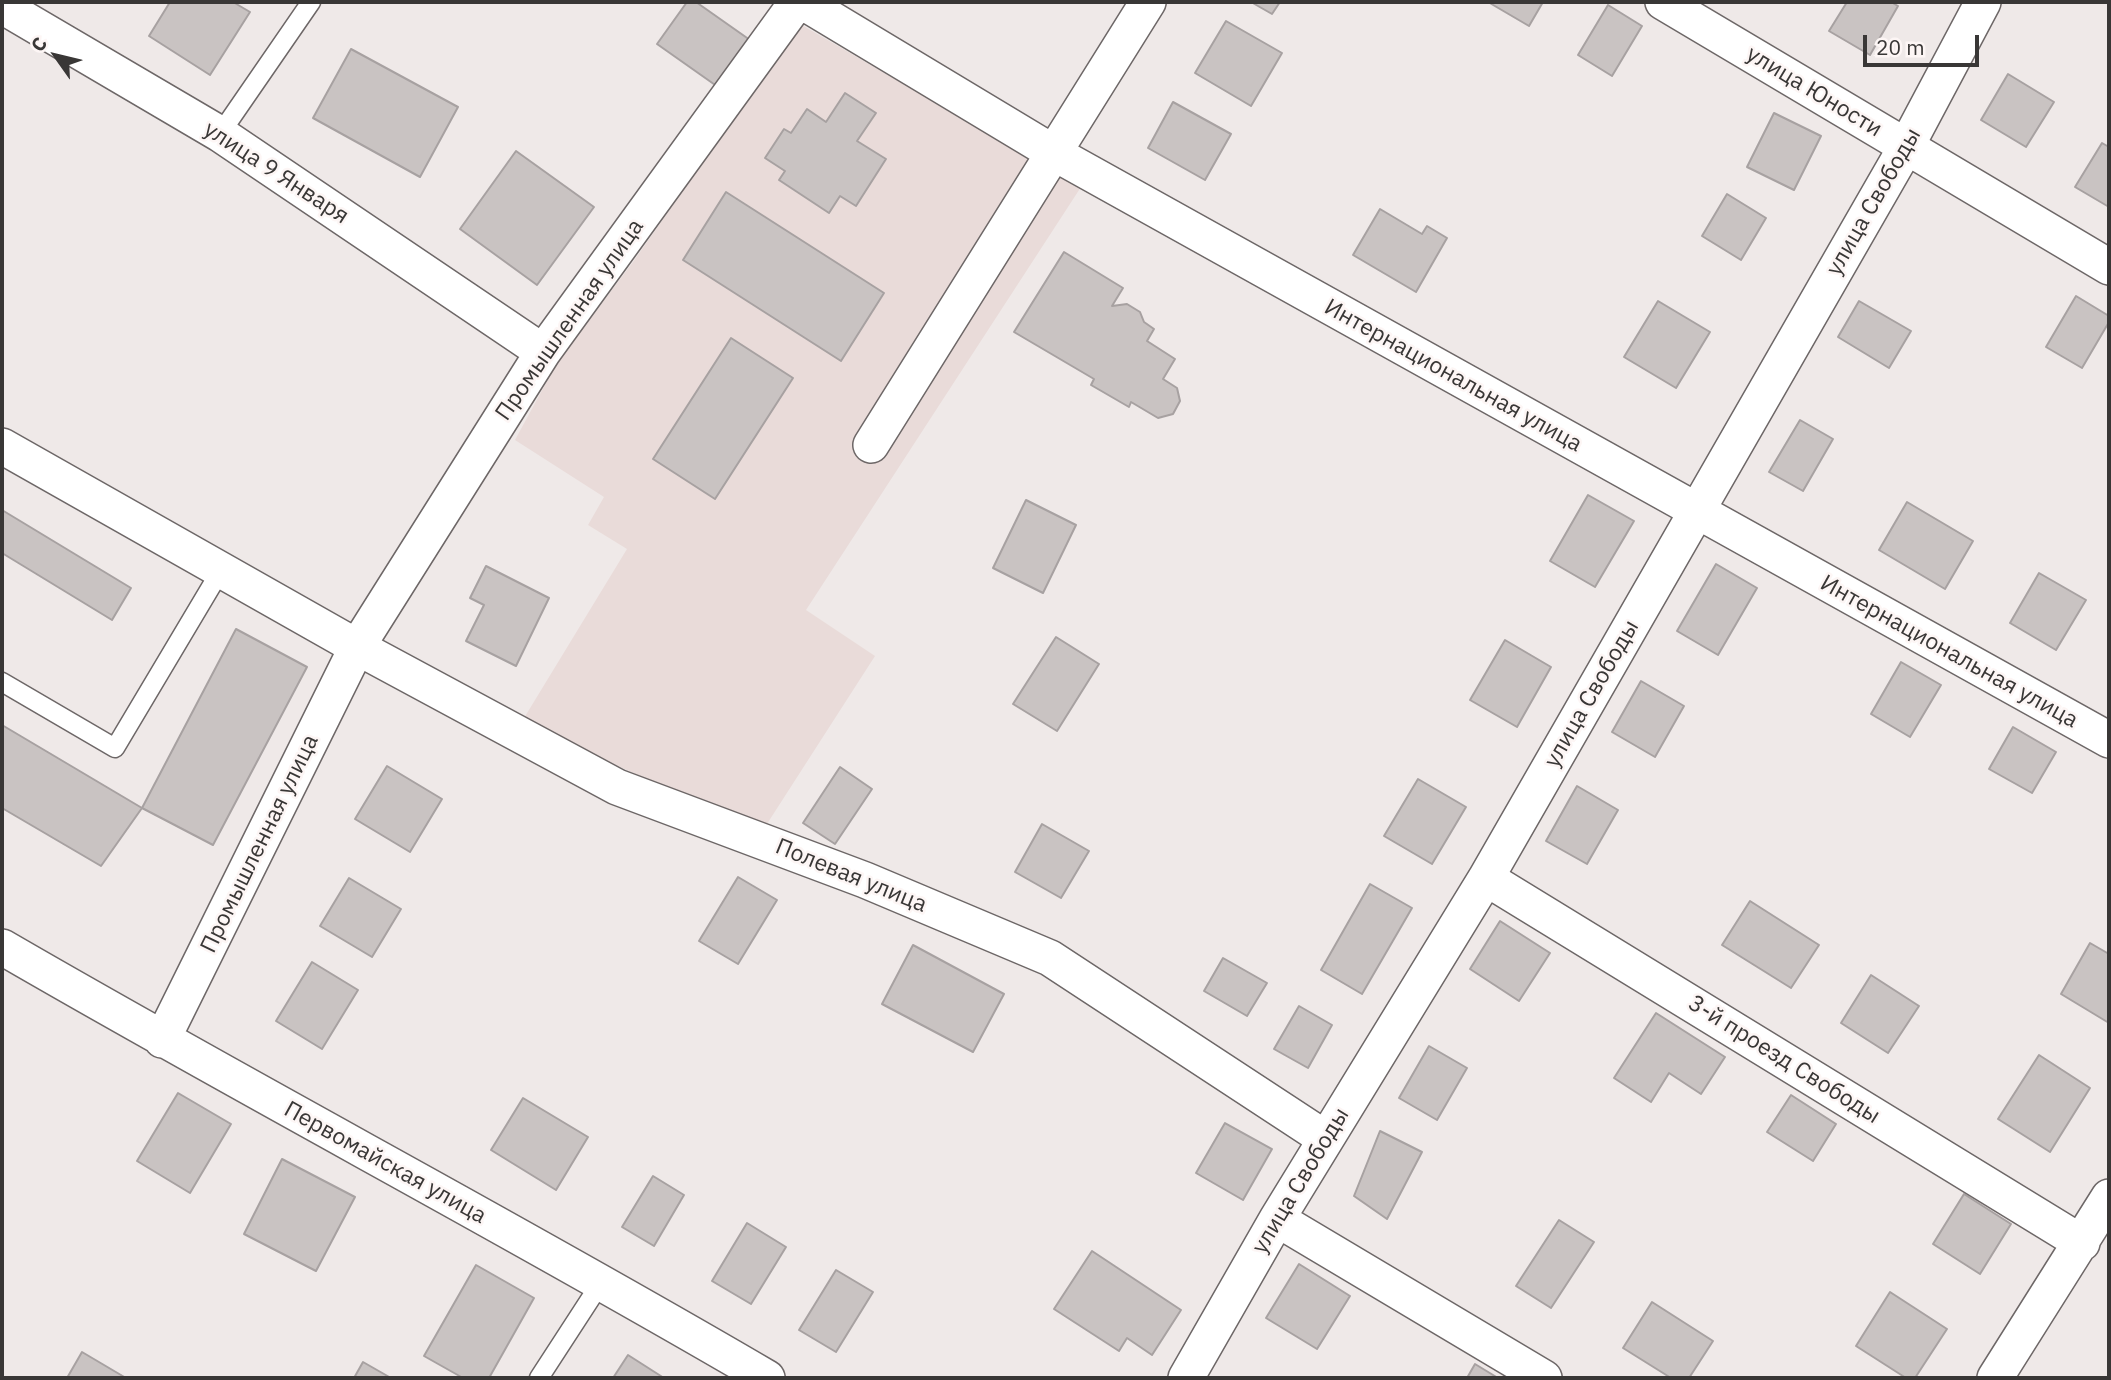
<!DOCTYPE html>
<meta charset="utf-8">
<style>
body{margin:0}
#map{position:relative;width:2111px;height:1380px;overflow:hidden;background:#efe9e8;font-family:"IBM Plex Sans",sans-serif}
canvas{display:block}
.frame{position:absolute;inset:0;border:4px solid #393736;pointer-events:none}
.north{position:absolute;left:21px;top:21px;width:70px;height:70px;-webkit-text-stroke:5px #fdf6f5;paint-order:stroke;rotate:304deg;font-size:19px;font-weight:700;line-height:28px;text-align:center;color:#393736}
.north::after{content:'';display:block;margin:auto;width:24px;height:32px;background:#393736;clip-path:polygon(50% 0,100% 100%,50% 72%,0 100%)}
.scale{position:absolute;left:1863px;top:35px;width:116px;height:32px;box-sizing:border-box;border:4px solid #393736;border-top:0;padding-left:9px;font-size:21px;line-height:24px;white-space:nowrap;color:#393736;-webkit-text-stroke:5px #fdf6f5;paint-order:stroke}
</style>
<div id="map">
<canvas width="2111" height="1380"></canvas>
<div class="frame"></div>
<div class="north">С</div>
<div class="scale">20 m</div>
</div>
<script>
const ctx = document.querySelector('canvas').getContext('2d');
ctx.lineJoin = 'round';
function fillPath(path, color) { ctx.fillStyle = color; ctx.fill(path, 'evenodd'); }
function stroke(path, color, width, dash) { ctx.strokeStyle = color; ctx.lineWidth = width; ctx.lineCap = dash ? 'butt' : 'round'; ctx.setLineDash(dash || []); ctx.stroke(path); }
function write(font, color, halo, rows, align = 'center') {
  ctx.font = font + ' "IBM Plex Sans",sans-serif'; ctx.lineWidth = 5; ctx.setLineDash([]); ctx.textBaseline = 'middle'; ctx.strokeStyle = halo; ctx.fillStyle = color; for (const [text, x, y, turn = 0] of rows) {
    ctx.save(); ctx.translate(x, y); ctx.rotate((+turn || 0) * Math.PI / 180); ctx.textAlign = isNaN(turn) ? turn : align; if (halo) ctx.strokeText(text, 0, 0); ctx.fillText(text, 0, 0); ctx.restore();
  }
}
fillPath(new Path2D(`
 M 800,24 L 1081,187 L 806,610 L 875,656 L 765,827 L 683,795 L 521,723 L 627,549 L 588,525 L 604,497 L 515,440 L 558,361 L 633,262 Z`), '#e9dbd9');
const building = new Path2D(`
 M 170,2 L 233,2 L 250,12 L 210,75 L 149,36 Z
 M 687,2 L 696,2 L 750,40 L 718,87 L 657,44 Z
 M 1251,2 L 1280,2 L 1272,14 Z
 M 1488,2 L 1543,2 L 1529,26 Z
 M 1847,2 L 1891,2 L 1898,6 L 1870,55 L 1829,31 Z
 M 1608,5 L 1642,26 L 1612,76 L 1578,55 Z
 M 1226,21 L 1282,53 L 1251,106 L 1195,73 Z
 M 351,49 L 458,107 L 420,177 L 313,118 Z
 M 2008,74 L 2054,102 L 2026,147 L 1981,120 Z
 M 845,93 L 876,113 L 857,141 L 886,159 L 856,206 L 840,196 L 829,213 L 779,180 L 785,171 L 765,158 L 784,129 L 791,133 L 807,109 L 826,122 Z
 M 1173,102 L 1231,134 L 1205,180 L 1148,148 Z
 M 1774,113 L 1821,136 L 1794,190 L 1747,167 Z
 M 2102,143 L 2109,147 L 2109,207 L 2075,187 Z
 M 516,151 L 594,207 L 537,285 L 460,229 Z
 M 726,192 L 884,293 L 841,361 L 683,260 Z
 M 1727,194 L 1766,218 L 1741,260 L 1702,236 Z
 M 1380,209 L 1422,234 L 1427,226 L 1447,238 L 1416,292 L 1353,255 Z
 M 1064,252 L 1123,288 L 1112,306 L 1127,304 L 1140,312 L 1144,322 L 1154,329 L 1147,341 L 1175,359 L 1163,379 L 1177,388 L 1180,401 L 1173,414 L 1158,418 L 1131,402 L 1129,407 L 1091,385 L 1094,379 L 1014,332 Z
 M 2076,296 L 2109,316 L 2109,322 L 2082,368 L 2046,347 Z
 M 1658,301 L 1710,332 L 1676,388 L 1624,357 Z
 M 1859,301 L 1911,331 L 1889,368 L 1838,337 Z
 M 731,338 L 793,378 L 715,499 L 653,459 Z
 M 1800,420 L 1833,439 L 1803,491 L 1769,472 Z
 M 1588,495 L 1634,521 L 1595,587 L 1550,561 Z
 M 1026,500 L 1076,525 L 1043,593 L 993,568 Z
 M 1907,502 L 1973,541 L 1945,589 L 1879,550 Z
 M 2,510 L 131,588 L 112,620 L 2,553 Z
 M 1716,564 L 1757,588 L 1718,655 L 1677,631 Z
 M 486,566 L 549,598 L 516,666 L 466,641 L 484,605 L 470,598 Z
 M 2039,573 L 2086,600 L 2056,650 L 2010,623 Z
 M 236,629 L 307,667 L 213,845 L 142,808 Z
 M 1056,637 L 1099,664 L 1057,731 L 1013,704 Z
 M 1505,640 L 1551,667 L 1517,727 L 1470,700 Z
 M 1901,662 L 1941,685 L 1910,737 L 1871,714 Z
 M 1641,681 L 1684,706 L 1655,757 L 1612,732 Z
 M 2,725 L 142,808 L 101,866 L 2,808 Z
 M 2013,727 L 2056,752 L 2032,793 L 1989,769 Z
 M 387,766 L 442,799 L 410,852 L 355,819 Z
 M 840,767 L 872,789 L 835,844 L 803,823 Z
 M 1418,779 L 1466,807 L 1432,864 L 1384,836 Z
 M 1577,786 L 1618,810 L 1587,864 L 1546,841 Z
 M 1042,824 L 1089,851 L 1061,898 L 1015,872 Z
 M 738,877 L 777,900 L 738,964 L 699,941 Z
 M 349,878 L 401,909 L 372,957 L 320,926 Z
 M 1370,884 L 1412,908 L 1362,994 L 1321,970 Z
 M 1750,901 L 1819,945 L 1791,988 L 1722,945 Z
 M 1500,921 L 1550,953 L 1519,1001 L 1470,969 Z
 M 2090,943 L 2109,954 L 2109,1023 L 2061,994 Z
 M 913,945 L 1004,994 L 973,1052 L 882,1004 Z
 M 1223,958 L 1267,983 L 1247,1016 L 1204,991 Z
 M 312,962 L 358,990 L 322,1049 L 276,1021 Z
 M 1871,975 L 1919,1006 L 1888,1053 L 1841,1023 Z
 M 1299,1006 L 1332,1025 L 1308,1068 L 1274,1049 Z
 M 1656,1013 L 1725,1057 L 1701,1094 L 1669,1073 L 1651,1102 L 1614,1078 Z
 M 1429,1046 L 1467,1068 L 1437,1120 L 1399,1098 Z
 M 2039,1055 L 2090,1088 L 2050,1152 L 1998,1119 Z
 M 178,1093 L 231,1124 L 190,1193 L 137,1161 Z
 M 1791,1095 L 1836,1124 L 1813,1161 L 1767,1132 Z
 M 523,1098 L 588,1137 L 556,1190 L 491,1150 Z
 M 1225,1123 L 1272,1149 L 1243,1200 L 1196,1173 Z
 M 1380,1131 L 1422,1152 L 1387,1219 L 1354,1196 Z
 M 282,1159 L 355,1197 L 316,1271 L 244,1234 Z
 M 653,1176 L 684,1195 L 654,1246 L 622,1227 Z
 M 1964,1194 L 2011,1224 L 1980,1274 L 1933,1244 Z
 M 1559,1220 L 1594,1242 L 1551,1308 L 1516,1286 Z
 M 747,1223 L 786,1247 L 751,1304 L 712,1281 Z
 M 1092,1251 L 1181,1310 L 1152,1355 L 1127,1338 L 1119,1351 L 1054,1309 Z
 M 1299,1264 L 1350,1296 L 1317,1349 L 1266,1318 Z
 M 476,1265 L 534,1298 L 489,1378 L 463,1378 L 424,1356 Z
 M 836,1270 L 873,1292 L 836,1352 L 799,1330 Z
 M 1890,1292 L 1947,1329 L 1915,1378 L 1906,1378 L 1856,1346 Z
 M 1652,1302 L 1713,1341 L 1689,1378 L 1671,1378 L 1623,1348 Z
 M 82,1352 L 126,1378 L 67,1378 Z
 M 628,1355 L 664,1378 L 613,1378 Z
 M 363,1362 L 391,1378 L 354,1378 Z
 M 1475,1364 L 1498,1378 L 1467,1378 Z`);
fillPath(building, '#c9c3c2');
stroke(building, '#a7a1a1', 2);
const service = new Path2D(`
 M 220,134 L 311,2
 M 2,682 L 115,748 L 221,570
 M 539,1378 L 602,1281`);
const minor = new Path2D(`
 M 803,2 L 1054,153 L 2109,740
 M 1663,2 L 2109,267
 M 2,6 L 220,134 L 543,352
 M 871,445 L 1148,2
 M 2,446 L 357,647 L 617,787 L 865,880 L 1050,958 L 1326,1139
 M 1486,878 L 2082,1243
 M 2,947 C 255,1094 515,1230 767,1378
 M 162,1040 L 357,647 L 543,352 L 797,2
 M 1277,1219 L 1544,1378
 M 1186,1378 L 1277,1219 L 1486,878 L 1906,147 L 1983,2
 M 1995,1378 L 2109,1197`);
stroke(service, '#6d6767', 21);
stroke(minor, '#6d6767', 38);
stroke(service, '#fff', 18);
stroke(minor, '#fff', 35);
write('23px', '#393736', '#fdf6f5', [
 ["улица Юности",1814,92,31],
 ["улица 9 Января",276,173,33],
 ["улица Свободы",1874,202,-60],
 ["Промышленная улица",570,320,-55],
 ["Интернациональная улица",1453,376,29],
 ["Интернациональная улица",1949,652,29],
 ["улица Свободы",1592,694,-60],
 ["Промышленная улица",260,844,-64],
 ["Полевая улица",851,876,22],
 ["3-й проезд Свободы",1784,1060,32],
 ["Первомайская улица",385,1163,29],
 ["улица Свободы",1301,1181,-59]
]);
</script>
